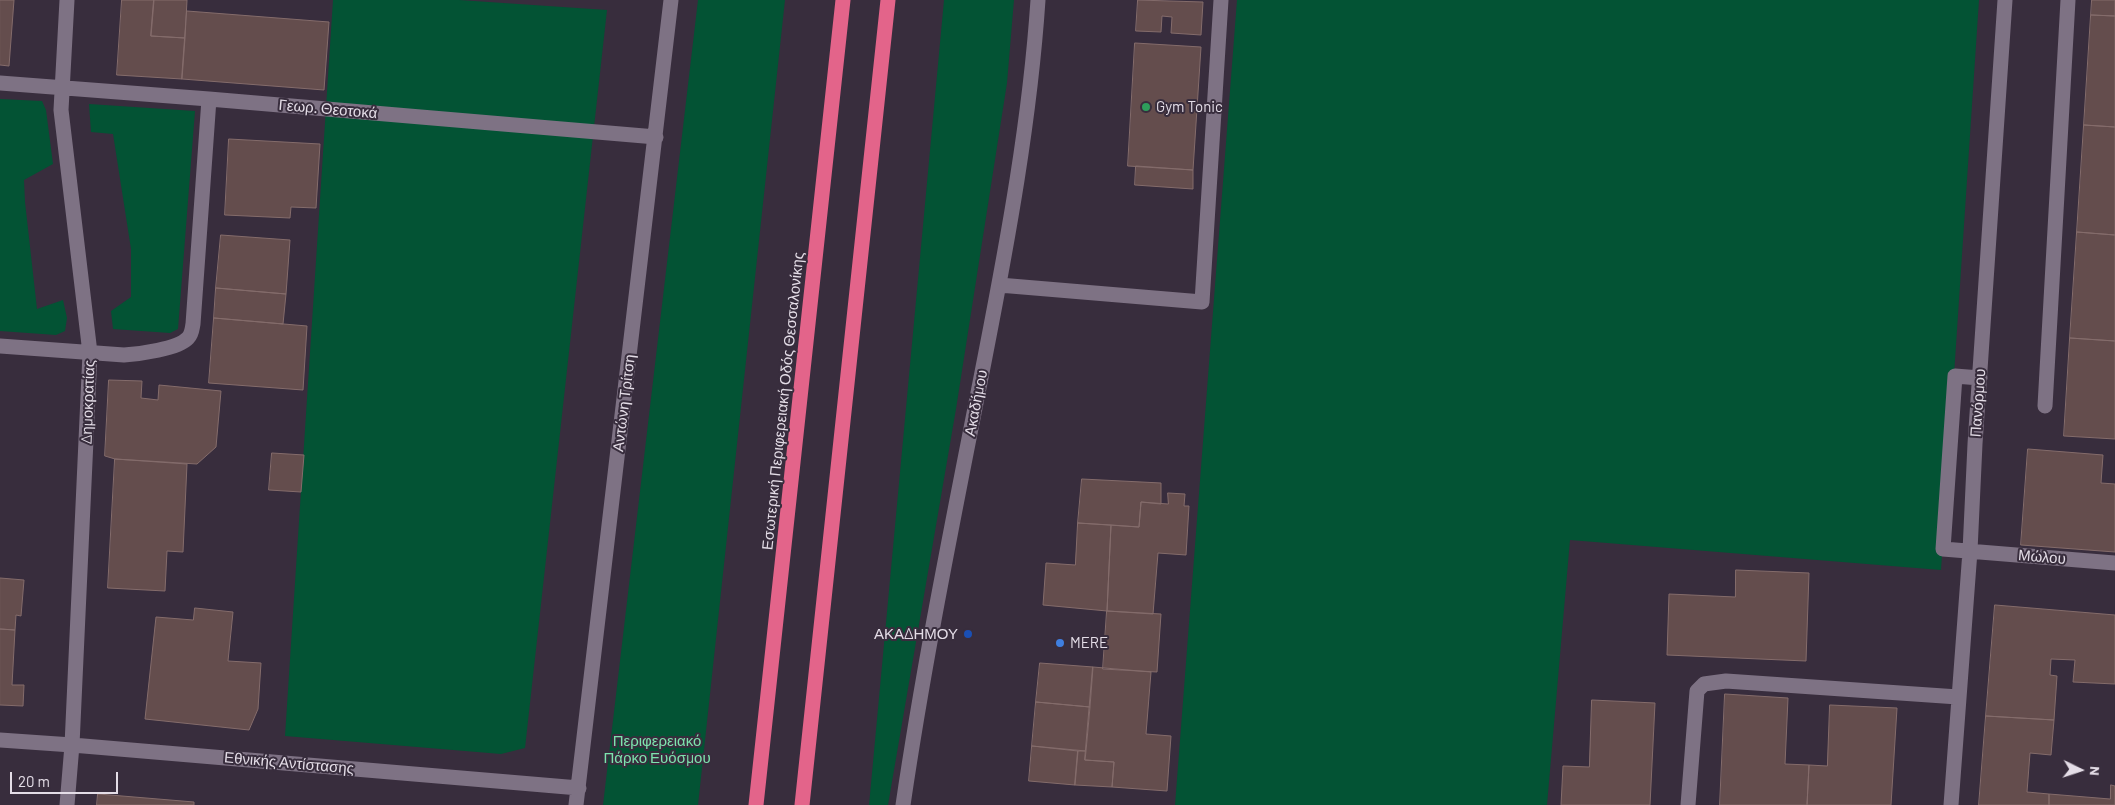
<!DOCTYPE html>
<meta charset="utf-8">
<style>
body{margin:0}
#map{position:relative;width:2115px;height:805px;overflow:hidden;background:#382d3d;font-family:Barlow,sans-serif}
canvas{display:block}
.north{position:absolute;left:2055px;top:745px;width:50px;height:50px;-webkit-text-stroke:4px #382d3d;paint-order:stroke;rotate:94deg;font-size:14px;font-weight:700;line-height:20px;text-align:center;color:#e4dde7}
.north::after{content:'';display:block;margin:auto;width:18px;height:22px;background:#e4dde7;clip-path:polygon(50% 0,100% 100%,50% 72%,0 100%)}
.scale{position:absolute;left:10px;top:772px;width:108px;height:22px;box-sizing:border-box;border:2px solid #e4dde7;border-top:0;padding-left:6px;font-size:15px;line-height:18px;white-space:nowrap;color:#e4dde7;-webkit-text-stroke:4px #382d3d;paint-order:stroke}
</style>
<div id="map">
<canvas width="2115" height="805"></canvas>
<div class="north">N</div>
<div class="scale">20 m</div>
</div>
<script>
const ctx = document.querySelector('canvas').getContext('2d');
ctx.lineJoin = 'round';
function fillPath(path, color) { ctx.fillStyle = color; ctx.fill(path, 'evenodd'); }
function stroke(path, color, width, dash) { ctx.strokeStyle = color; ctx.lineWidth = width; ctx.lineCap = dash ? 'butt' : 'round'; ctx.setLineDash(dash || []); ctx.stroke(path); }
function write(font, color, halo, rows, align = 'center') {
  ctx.font = font + ' Barlow,sans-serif'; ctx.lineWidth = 4; ctx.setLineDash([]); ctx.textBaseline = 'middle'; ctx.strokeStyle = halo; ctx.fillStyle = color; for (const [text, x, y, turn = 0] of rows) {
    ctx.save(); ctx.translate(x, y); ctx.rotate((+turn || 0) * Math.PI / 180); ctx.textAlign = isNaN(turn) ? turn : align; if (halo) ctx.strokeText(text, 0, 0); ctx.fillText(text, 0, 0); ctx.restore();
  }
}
fillPath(new Path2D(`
 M 333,0 L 459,0 L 607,10 L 525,748 L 501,754 L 285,736 Z
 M 698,0 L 785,0 L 698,805 L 603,805 Z
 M 944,0 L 1014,0 L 1007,83 L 956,409 L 888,805 L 869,805 Z
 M 1237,0 L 1979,0 L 1941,570 L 1570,540 L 1547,805 L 1175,805 Z
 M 0,99 L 42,101 L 46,110 L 53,164 L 24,180 L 25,202 L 37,309 L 63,300 L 67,318 L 65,331 L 56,335 L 0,331 Z
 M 89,104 L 195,111 L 178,329 L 170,333 L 113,329 L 111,311 L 131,297 L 131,249 L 113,134 L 91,132 Z`), '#035334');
const building = new Path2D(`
 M 0,0 L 14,0 L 9,66 L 0,65 Z
 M 122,0 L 154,0 L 151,36 L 185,38 L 182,79 L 117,75 Z
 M 154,0 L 187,0 L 185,38 L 151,36 Z
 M 1138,0 L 1203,2 L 1201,35 L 1171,33 L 1172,17 L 1162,16 L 1161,32 L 1136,31 Z
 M 2092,0 L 2115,0 L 2115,16 L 2091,15 Z
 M 187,11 L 329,22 L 324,90 L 182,79 Z
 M 2091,15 L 2115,16 L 2115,127 L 2084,125 Z
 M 1135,43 L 1201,47 L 1193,170 L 1128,166 Z
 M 2084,125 L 2115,127 L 2115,235 L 2077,232 Z
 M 229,139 L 320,144 L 316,208 L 291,207 L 290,218 L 225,215 Z
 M 1136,166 L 1193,170 L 1193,189 L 1135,185 Z
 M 2077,232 L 2115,235 L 2115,341 L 2070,338 Z
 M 221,235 L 290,240 L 286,294 L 216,288 Z
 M 216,288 L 286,294 L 283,324 L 214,318 Z
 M 214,318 L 307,326 L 303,390 L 209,383 Z
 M 2070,338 L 2115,341 L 2115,439 L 2064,436 Z
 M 109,380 L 142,381 L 141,398 L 158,400 L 159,385 L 221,391 L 216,447 L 197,464 L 115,459 L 105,456 Z
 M 2028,449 L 2103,455 L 2101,483 L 2115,484 L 2115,552 L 2021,545 Z
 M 272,453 L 304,455 L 301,492 L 269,490 Z
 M 115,459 L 187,464 L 183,552 L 167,551 L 165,591 L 108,588 Z
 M 1082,479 L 1161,483 L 1161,504 L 1141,502 L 1139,527 L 1078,523 Z
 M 1168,493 L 1185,494 L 1184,506 L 1189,506 L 1186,555 L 1158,553 L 1153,614 L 1107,611 L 1111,525 L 1139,527 L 1141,502 L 1168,504 Z
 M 1078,523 L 1111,525 L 1107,611 L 1043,605 L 1046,563 L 1075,565 Z
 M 1736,570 L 1809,573 L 1806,661 L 1667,655 L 1669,594 L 1735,597 Z
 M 0,578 L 24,580 L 21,616 L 16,615 L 15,630 L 0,629 Z
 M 1995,605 L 2115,615 L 2115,684 L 2073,682 L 2075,660 L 2051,659 L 2050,675 L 2057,676 L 2054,720 L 1986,716 Z
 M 195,608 L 233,612 L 228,661 L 261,663 L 258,709 L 249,730 L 145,719 L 156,617 L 193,620 Z
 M 1107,611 L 1161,614 L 1157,672 L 1103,669 Z
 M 0,629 L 15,630 L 12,685 L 24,685 L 23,706 L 0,705 Z
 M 1040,663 L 1093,667 L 1090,707 L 1036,702 Z
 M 1093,667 L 1151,672 L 1146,734 L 1171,736 L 1167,791 L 1112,787 L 1114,762 L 1085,760 Z
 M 1725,694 L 1788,698 L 1785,764 L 1809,765 L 1807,805 L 1720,805 Z
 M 1592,700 L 1655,703 L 1650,805 L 1561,805 L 1563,766 L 1589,767 Z
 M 1036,702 L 1090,707 L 1086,751 L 1032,746 Z
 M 1830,705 L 1897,708 L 1891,805 L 1807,805 L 1809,765 L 1827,766 Z
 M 1986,716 L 2054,720 L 2051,755 L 2030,753 L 2027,792 L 2049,794 L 2049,805 L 1979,805 Z
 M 1032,746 L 1078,751 L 1075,785 L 1029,781 Z
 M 1078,751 L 1086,751 L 1085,760 L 1114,762 L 1112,787 L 1075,785 Z
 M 2111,785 L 2115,786 L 2115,805 L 2049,805 L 2049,794 L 2110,799 Z
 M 98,794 L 194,802 L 194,805 L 97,805 Z`);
fillPath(building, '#644d4d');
stroke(building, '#846c6b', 1);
stroke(new Path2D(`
 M 0,83 L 209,99 L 656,137
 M 999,285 L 1202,302 L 1221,0
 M 0,346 L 124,355 C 139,354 178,349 188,338 C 192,334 192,329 193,324 L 209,99
 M 1980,378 L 1955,376 L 1943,549 L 2115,563
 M 2045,406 L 2068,0
 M 0,740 L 72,745 L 579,788
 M 67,805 L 72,745 L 90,353 L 61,110 L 67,0
 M 576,805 L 671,0
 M 903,805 C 925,655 956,506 985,357 C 1008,239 1030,120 1038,0
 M 1688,805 L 1697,691 L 1704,684 L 1726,681 L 1958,697
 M 1951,805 L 1970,551 L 1975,444 L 2005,0`), '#7e7284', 15);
stroke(new Path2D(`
 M 756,805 L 843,0
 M 802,805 L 888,0`), '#e3648a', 15);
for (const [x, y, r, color] of [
 [1146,107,5,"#2e9e5b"],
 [968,634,5,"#1a4fb4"],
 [1060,643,5,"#3f7fe0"]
]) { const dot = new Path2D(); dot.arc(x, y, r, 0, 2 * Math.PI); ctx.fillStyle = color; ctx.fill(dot); stroke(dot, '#382d3d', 2); }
write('15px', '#e4dde7', '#382d3d', [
 ["Gym Tonic",1156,107],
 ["ΑΚΑΔΗΜΟΥ",958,634,"right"],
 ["MERE",1070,643]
], 'left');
write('15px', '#e4dde7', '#382d3d', [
 ["Γεωρ. Θεοτοκά",328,109,5],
 ["Εσωτερική Περιφερειακή Οδός Θεσσαλονίκης",783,401,-84],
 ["Δημοκρατίας",88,402,-88],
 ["Αντώνη Τρίτση",624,403,-83],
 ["Ακαδήμου",976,403,-79],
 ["Πανόρμου",1978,403,-86],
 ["Μώλου",2042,557,5],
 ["Εθνικής Αντίστασης",289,763,5]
]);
write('15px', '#7de4ae', '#382d3d', [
 ["Περιφερειακό",657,741],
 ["Πάρκο Ευόσμου",657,758]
]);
</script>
